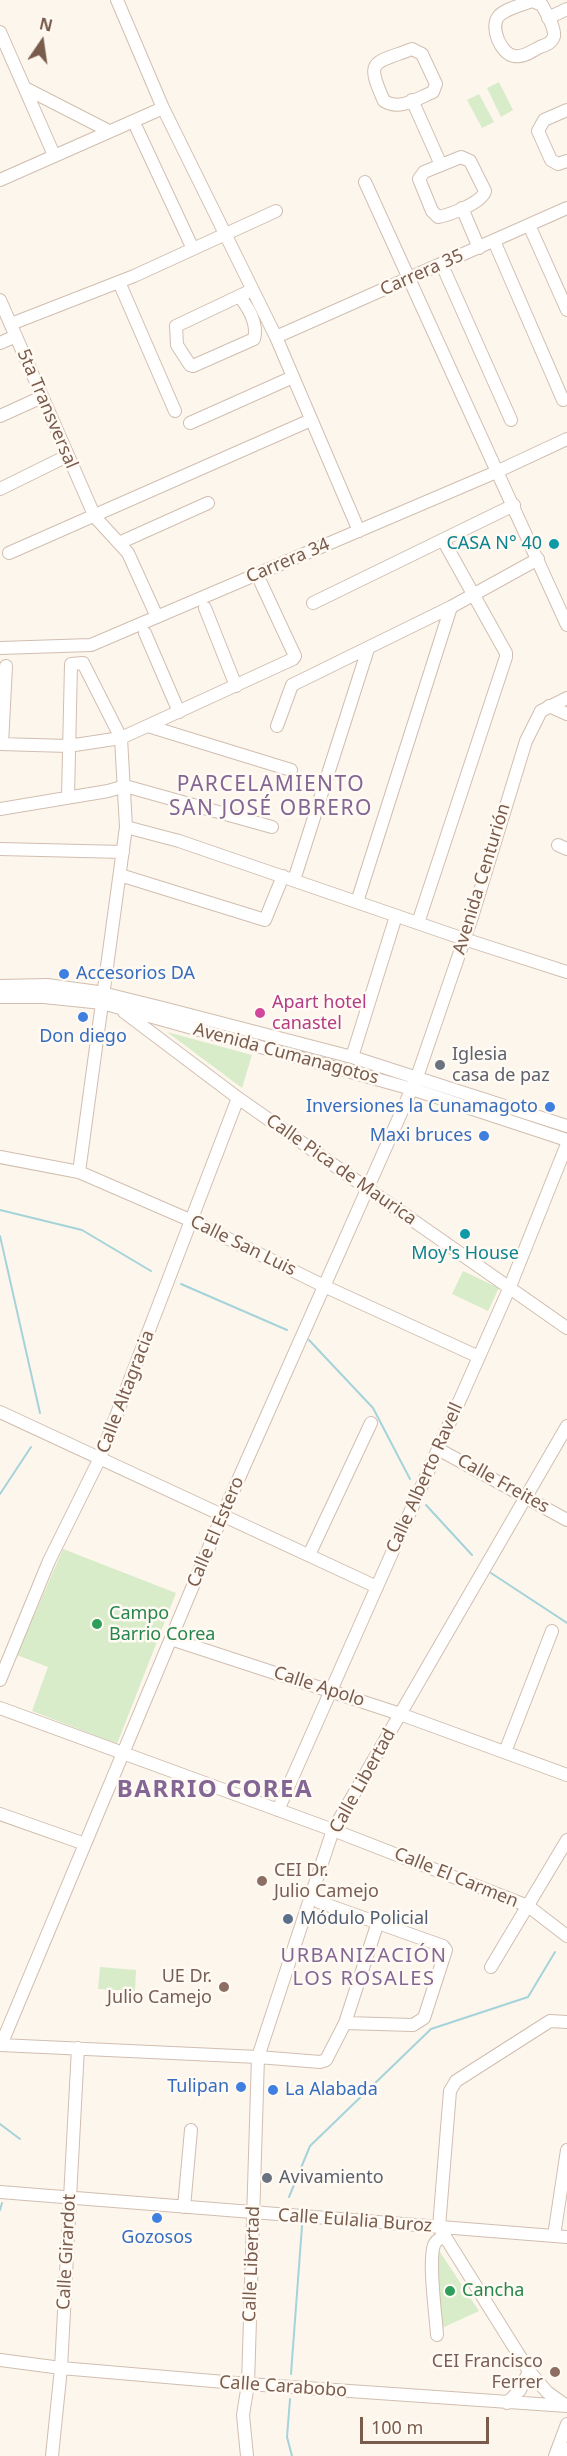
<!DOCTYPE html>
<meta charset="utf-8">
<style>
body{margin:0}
#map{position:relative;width:567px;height:2456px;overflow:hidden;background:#fdf6ec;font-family:"Noto Sans",sans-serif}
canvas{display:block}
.north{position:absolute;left:12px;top:12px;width:60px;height:60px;-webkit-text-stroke:4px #fffaf3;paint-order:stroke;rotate:13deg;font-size:16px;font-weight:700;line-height:24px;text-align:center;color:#7a5c4d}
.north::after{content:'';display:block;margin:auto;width:21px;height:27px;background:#7a5c4d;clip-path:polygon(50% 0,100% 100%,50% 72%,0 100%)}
.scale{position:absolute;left:360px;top:2417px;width:129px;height:27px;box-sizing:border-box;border:3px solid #7a5c4d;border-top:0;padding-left:8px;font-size:18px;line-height:21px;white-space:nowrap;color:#7a5c4d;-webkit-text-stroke:4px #fffaf3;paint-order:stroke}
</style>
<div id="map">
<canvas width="567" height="2456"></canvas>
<div class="north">N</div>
<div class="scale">100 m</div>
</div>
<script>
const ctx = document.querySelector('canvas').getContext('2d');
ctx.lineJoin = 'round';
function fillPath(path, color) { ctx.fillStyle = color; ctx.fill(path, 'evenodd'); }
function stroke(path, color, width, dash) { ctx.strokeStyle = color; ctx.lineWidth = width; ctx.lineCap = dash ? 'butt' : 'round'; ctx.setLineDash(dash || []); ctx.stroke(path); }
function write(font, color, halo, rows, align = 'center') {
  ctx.font = font + ' "Noto Sans",sans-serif'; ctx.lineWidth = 5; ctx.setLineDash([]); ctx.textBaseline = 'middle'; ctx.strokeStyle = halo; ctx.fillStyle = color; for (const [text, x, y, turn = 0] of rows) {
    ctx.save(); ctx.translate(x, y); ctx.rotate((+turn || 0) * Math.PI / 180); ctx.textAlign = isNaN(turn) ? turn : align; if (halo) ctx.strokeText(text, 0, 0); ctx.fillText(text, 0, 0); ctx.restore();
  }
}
fillPath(new Path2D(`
 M 499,82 L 513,110 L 501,117 L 487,88 Z
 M 479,94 L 494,122 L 482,128 L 467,100 Z
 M 167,1032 L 252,1055 L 242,1088 Z
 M 463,1271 L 499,1288 L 488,1311 L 452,1294 Z
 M 63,1549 L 176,1593 L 117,1744 L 32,1711 L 48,1667 L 17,1655 Z
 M 100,1967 L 136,1970 L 135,1991 L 98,1989 Z
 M 438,2249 L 479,2311 L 442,2328 L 437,2294 Z`), '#d8ecc9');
stroke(new Path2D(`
 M 0,1210 L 82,1230 L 151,1271
 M 0,1236 L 40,1413
 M 181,1284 L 287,1330
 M 309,1340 L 373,1408 L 410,1479
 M 0,1494 L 31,1447
 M 426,1505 L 472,1555
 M 491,1573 L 567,1623
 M 0,2124 L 20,2139
 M 289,2197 L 310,2146 L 431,2029 L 528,1997 L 555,1952
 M 0,2210 L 2,2203
 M 291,2374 L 302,2226
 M 290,2399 L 287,2437 L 292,2456`), '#a5d3da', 2);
const minor = new Path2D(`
 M 117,0 L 163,108 L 276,337 L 359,531
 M 532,1 L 542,5 C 546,13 555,27 554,36 C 552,43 546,45 540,47 C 532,51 523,58 514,56 C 501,54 490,28 498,17 C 504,9 522,5 532,1 Z
 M 548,18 L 567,9
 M 0,32 L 54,155
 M 412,49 L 422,54 L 436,84 L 433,92 C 418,98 400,111 384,101 C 365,59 373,64 412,49 Z
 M 25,88 L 109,131
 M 412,100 L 441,165
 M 567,110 L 544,120 L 538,131 L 551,160 L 558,164 L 567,161
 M 137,129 L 193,249
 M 461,157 L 470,161 L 485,191 C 482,203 449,215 438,217 L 432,211 L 419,179 L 424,172 Z
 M 0,180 L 163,108
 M 365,182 L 567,625
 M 462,208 L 479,248
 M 529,225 L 567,310
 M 494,241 L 563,400
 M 442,265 L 511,420
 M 119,282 L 175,411
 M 239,296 C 248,307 258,324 254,339 L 193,366 L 190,365 L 177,345 L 176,326 L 252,290
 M 0,300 L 95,517 L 128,553 L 157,617
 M 11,324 L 134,276 L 276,211
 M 276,337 L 567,208
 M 0,343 L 16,336
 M 0,416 L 42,397
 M 190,423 L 293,377
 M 0,489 L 67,456
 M 119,543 L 208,503
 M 9,553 L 311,420
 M 313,603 L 514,505
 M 205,608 L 236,686
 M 145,633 L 179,712
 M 0,648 L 91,645 L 494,473 L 567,439
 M 549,706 L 567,714
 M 148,726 L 291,770
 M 277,726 L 292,685 L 451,607 L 538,559
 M 0,744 L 68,746 L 121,738 L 293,659 L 295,656 L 261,583
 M 2,744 L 6,666
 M 68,797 L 71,664 L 83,663 L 121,738 L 126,827 L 79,1172
 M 0,809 L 108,791 L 125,786 L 272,827
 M 126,827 L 179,841 L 464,939 L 567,972
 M 558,845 L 567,849
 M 0,849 L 123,852
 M 120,875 L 265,920 L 283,876
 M 294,880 L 368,649
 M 357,902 L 451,607
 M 418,923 L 506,657 L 506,653 L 443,540
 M 0,986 L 47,985 L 98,992 L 163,1008 L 352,1057 L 567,1126
 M 0,997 L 44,997 L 102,1003 L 412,1089 L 567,1140
 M 124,1012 L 238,1098 L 567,1328
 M 352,1057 L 396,916
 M 0,1157 L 79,1172 L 192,1221 L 326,1287 L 479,1357
 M 0,1412 L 377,1587
 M 438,1449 L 567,1520
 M 309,1555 L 371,1423
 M 171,1639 L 400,1714 L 567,1775
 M 0,1680 L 49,1561 L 100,1458 L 238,1098
 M 0,1708 L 333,1830 L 528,1906 L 567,1936
 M 505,1752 L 552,1631
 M 278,1810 L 509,1289 L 567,1144
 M 0,1814 L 85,1844
 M 319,1902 L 443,1946 L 446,1950 L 424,2018 L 413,2025 L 345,2023
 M 491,1967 L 567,1840
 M 0,2045 L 258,2057 L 320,2062 L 326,2060 L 345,2023 L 378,1922
 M 1,2045 L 223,1514 L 417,1077 L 472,917 L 526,741 L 541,711 L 567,698
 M 0,2192 L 567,2237
 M 184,2207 L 191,2130
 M 554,2236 L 567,2150
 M 437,2335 C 436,2316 428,2262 434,2245 C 436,2240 440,2238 444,2236
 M 0,2360 L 61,2368 L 248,2384 L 567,2406
 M 507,2403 L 520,2390 L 529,2371
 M 565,2405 L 547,2392 L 529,2371 L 439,2227 L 450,2091 L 456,2081 L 550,2021 L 567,2022
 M 52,2456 L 61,2368 L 78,2048
 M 247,2456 L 243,2415 L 248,2384 L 258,2057 L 310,1899 L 333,1830 L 567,1426
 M 555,2456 L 567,2424
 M 564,2456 L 567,2449`);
stroke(minor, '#d1beb0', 14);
stroke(minor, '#fff', 12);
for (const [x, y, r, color] of [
 [554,544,6,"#0f9aa8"],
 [64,974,6,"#3f7fe0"],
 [260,1013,6,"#d1479c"],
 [83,1017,6,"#3f7fe0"],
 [440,1065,6,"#6b7280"],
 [550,1107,6,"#3f7fe0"],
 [484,1136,6,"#3f7fe0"],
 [465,1234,6,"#0f9aa8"],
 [97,1624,6,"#2e9e5b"],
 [262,1881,6,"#8d6e63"],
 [288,1919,6,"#5c6f8a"],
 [224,1987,6,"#8d6e63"],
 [241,2087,6,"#3f7fe0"],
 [273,2090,6,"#3f7fe0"],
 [267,2178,6,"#6b7280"],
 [157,2218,6,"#3f7fe0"],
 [450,2291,6,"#2e9e5b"],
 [555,2372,6,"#8d6e63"]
]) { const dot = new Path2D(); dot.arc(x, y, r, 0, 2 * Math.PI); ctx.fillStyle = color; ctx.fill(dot); stroke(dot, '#fffaf3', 2); }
write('18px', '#7a5c4d', '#fffaf3', [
 ["Carrera 35",422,273,-24],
 ["5ta Transversal",47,409,67],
 ["Carrera 34",288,561,-23],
 ["Avenida Centurión",482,879,-73],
 ["Avenida Cumanagotos",286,1054,15],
 ["Calle Pica de Maurica",341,1170,35],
 ["Calle San Luis",243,1246,26],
 ["Calle Altagracia",126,1392,-69],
 ["Calle Alberto Ravell",425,1478,-66],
 ["Calle Freites",503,1484,29],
 ["Calle El Estero",216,1532,-67],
 ["Calle Apolo",319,1687,18],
 ["Calle Libertad",363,1781,-61],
 ["Calle El Carmen",456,1878,22],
 ["Calle Eulalia Buroz",355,2221,4],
 ["Calle Girardot",67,2252,-87],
 ["Calle Libertad",252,2264,-88],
 ["Calle Carabobo",283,2387,4]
]);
write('18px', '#0d838f', '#fffaf3', [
 ["CASA N° 40",542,544],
 ["Moy's House",465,1254,"center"]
], 'right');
write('18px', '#366cbe', '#fffaf3', [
 ["Accesorios DA",76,974,"left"],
 ["Don diego",83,1037,"center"],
 ["Inversiones la Cunamagoto",538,1107],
 ["Maxi bruces",472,1136],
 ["Tulipan",229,2087],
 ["La Alabada",285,2090,"left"],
 ["Gozosos",157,2238,"center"]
], 'right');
write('18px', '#b23c85', '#fffaf3', [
 ["Apart hotel",272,1003],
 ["canastel",272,1024]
], 'left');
write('18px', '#5b616d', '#fffaf3', [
 ["Iglesia",452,1055],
 ["casa de paz",452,1076],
 ["Avivamiento",279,2178]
], 'left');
write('18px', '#27864d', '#fffaf3', [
 ["Campo",109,1614],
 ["Barrio Corea",109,1635],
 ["Cancha",462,2291]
], 'left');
write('18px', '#785e54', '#fffaf3', [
 ["CEI Dr.",274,1871,"left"],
 ["Julio Camejo",274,1892,"left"],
 ["UE Dr.",212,1977],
 ["Julio Camejo",212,1998],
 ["CEI Francisco",543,2362],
 ["Ferrer",543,2383]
], 'right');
write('18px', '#4e5e75', '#fffaf3', [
 ["Módulo Policial",300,1919]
], 'left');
ctx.letterSpacing = '1.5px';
write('20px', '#846695', '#fffaf3', [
 ["URBANIZACIÓN",364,1956],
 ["LOS ROSALES",364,1979]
]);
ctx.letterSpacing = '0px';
ctx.letterSpacing = '1.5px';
write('21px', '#846695', '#fffaf3', [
 ["PARCELAMIENTO",271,785],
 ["SAN JOSÉ OBRERO",271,809]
]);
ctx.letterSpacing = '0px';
ctx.letterSpacing = '1.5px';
write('bold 24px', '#846695', '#fffaf3', [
 ["BARRIO COREA",215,1790]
]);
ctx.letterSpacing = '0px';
</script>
